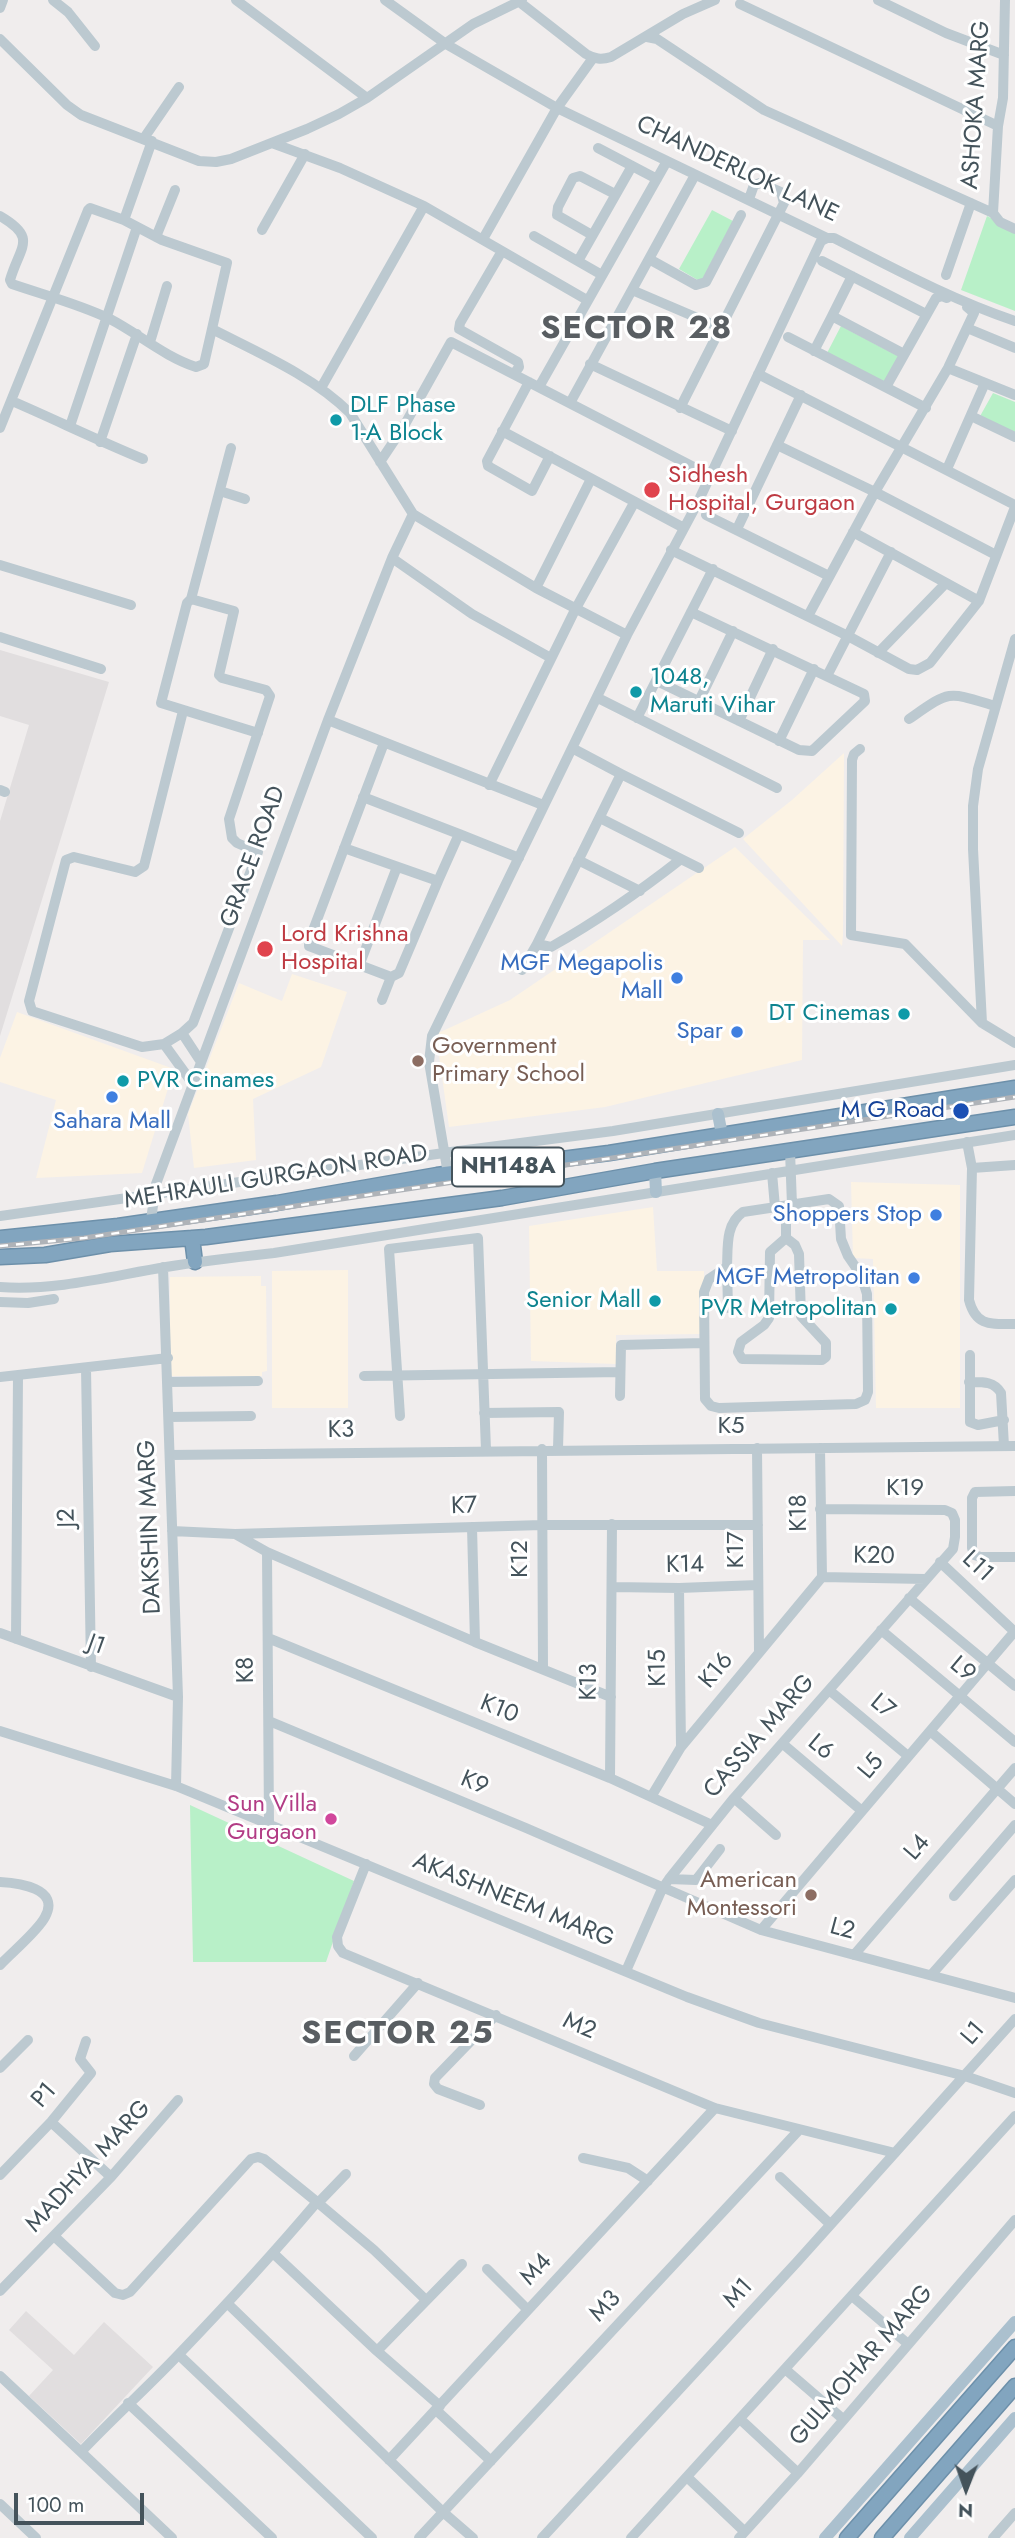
<!DOCTYPE html>
<style>
body{margin:0}
#map{position:relative;width:1015px;height:2538px;overflow:hidden;background:#f0eded;font-family:Jost,sans-serif}
canvas{display:block}
.north{position:absolute;left:931px;top:2454px;width:70px;height:70px;-webkit-text-stroke:5px #fff;paint-order:stroke;rotate:181deg;font-size:19px;font-weight:700;line-height:28px;text-align:center;color:#44535b}
.north::after{content:'';display:block;margin:auto;width:24px;height:32px;background:#44535b;clip-path:polygon(50% 0,100% 100%,50% 72%,0 100%)}
.scale{position:absolute;left:14px;top:2493px;width:130px;height:32px;box-sizing:border-box;border:4px solid #44535b;border-top:0;padding-left:9px;font-size:21px;line-height:24px;white-space:nowrap;color:#44535b;-webkit-text-stroke:5px #fff;paint-order:stroke}
</style>
<div id="map">
<canvas width="1015" height="2538"></canvas>
<div class="north">N</div>
<div class="scale">100 m</div>
</div>
<script>
const ctx = document.querySelector('canvas').getContext('2d');
ctx.lineJoin = 'round';
function fillPath(path, color) { ctx.fillStyle = color; ctx.fill(path, 'evenodd'); }
function stroke(path, color, width, dash) { ctx.strokeStyle = color; ctx.lineWidth = width; ctx.lineCap = dash ? 'butt' : 'round'; ctx.setLineDash(dash || []); ctx.stroke(path); }
function write(font, color, halo, rows, align = 'center') {
  ctx.font = font + ' Jost,sans-serif'; ctx.lineWidth = 6; ctx.setLineDash([]); ctx.textBaseline = 'middle'; ctx.strokeStyle = halo; ctx.fillStyle = color; for (const [text, x, y, turn = 0] of rows) {
    ctx.save(); ctx.translate(x, y); ctx.rotate((+turn || 0) * Math.PI / 180); ctx.textAlign = isNaN(turn) ? turn : align; if (halo) ctx.strokeText(text, 0, 0); ctx.fillText(text, 0, 0); ctx.restore();
  }
}
fillPath(new Path2D(`
 M 844,753 L 843,935 L 842,946 L 743,839 L 792,800 Z
 M 735,847 L 830,940 L 803,940 L 802,1060 L 605,1107 L 449,1127 L 436,1034 L 510,1000 Z
 M 292,974 L 347,992 L 321,1067 L 253,1099 L 256,1160 L 194,1168 L 188,1114 L 239,983 L 282,1001 Z
 M 17,1012 L 174,1069 L 142,1173 L 36,1178 L 56,1100 L 0,1082 L 0,1058 Z
 M 851,1182 L 960,1185 L 960,1408 L 876,1408 L 873,1259 L 853,1258 Z
 M 653,1207 L 657,1271 L 704,1271 L 704,1334 L 616,1335 L 616,1364 L 531,1361 L 529,1226 Z
 M 348,1270 L 348,1408 L 272,1408 L 272,1271 Z
 M 261,1276 L 261,1286 L 266,1286 L 267,1371 L 262,1372 L 262,1376 L 170,1376 L 170,1277 Z`), '#fcf3e4');
fillPath(new Path2D(`
 M 0,650 L 109,682 L 0,1036 L 0,821 L 29,725 L 0,716 Z
 M 26,2311 L 74,2355 L 104,2322 L 153,2367 L 81,2444 L 29,2396 L 53,2370 L 9,2330 Z`), '#e1dedf');
fillPath(new Path2D(`
 M 712,210 L 733,221 L 701,282 L 679,269 Z
 M 987,216 L 1015,230 L 1015,311 L 961,290 Z
 M 841,326 L 900,357 L 886,383 L 827,353 Z
 M 993,393 L 1015,402 L 1015,433 L 979,418 Z
 M 190,1805 L 354,1881 L 326,1962 L 193,1962 Z`), '#b8f0c8');
const highway = new Path2D(`
 M 0,1238 L 118,1226 L 277,1203 L 437,1175 L 609,1153 L 1015,1088
 M 192,1238 L 195,1262
 M 0,1257 L 45,1255 L 110,1244 L 206,1237 L 502,1198 L 655,1171 L 1015,1117
 M 847,2538 L 1015,2347
 M 882,2538 L 1015,2386`);
stroke(highway, '#6d90aa', 17);
stroke(new Path2D(`
 M 53,0 L 68,12 L 95,46
 M 236,0 L 367,98
 M 385,0 L 446,44 L 557,108 L 827,238 L 834,238 C 893,268 952,300 1015,321
 M 517,0 L 586,54 C 595,59 601,60 611,57 L 683,14 L 715,0
 M 878,0 L 946,33 L 1004,55
 M 740,4 L 998,126
 M 0,8 L 3,0
 M 647,37 L 657,39 L 764,110 L 993,213 L 1000,222 L 1015,229
 M 0,39 L 67,105 L 81,115 L 199,161 L 216,162 L 231,159 L 307,129 L 339,114 L 367,98 L 473,24 L 522,0
 M 144,138 L 179,87
 M 272,143 L 340,168 L 424,206 L 587,300
 M 598,148 L 657,179
 M 993,213 L 998,126 L 1003,98 L 1005,0
 M 0,216 C 38,238 20,246 10,280 L 12,284 C 44,295 79,304 110,319 C 139,334 165,357 196,367 L 204,364 L 227,263 L 162,240 L 124,220 L 90,208 L 88,210 L 0,428
 M 124,220 L 152,141
 M 262,230 L 305,154
 M 592,235 L 557,215 L 558,207 L 573,178 L 580,176 L 615,194
 M 534,236 L 602,275
 M 156,237 L 175,190
 M 483,239 L 557,108 L 593,58
 M 502,251 L 460,323 L 459,329 L 518,362 L 519,367 L 514,374
 M 649,259 L 696,285 L 706,282 L 741,215
 M 578,261 L 632,166
 M 822,261 L 926,314
 M 946,275 L 971,203
 M 632,290 L 721,328
 M 832,316 L 852,276
 M 967,328 L 1015,348
 M 212,329 C 259,353 313,376 350,413 L 413,514 L 536,588 L 627,635
 M 788,337 L 926,408
 M 150,342 L 167,286
 M 814,351 L 832,316 L 904,354
 M 590,364 L 732,431
 M 948,368 L 1015,395
 M 758,374 L 1015,505
 M 529,382 L 487,461 L 488,466 L 532,491 L 550,456
 M 539,387 L 667,161
 M 886,387 L 936,298 L 942,296 L 947,298
 M 321,388 L 424,206
 M 12,401 C 56,420 99,441 143,459
 M 570,403 L 695,175
 M 680,408 L 784,203 L 781,192 L 760,183 L 754,185 L 749,199
 M 971,416 L 1015,437
 M 70,426 L 137,227
 M 502,431 L 684,528
 M 100,442 L 137,334
 M 777,445 L 875,492 L 996,555
 M 380,462 L 404,426 L 451,342 L 711,476
 M 947,469 L 985,383
 M 220,491 L 245,499
 M 706,515 L 829,576
 M 737,529 L 801,395
 M 853,532 L 979,601
 M 671,550 L 848,636 L 909,669 L 917,670 L 930,663 L 979,601 L 1015,507
 M 392,558 L 472,614 L 551,658
 M 0,565 L 131,605
 M 536,588 L 591,479
 M 191,599 L 231,448
 M 808,616 L 875,492 L 948,368 L 974,313 L 967,307
 M 0,637 L 101,669
 M 878,653 L 946,583
 M 827,676 L 891,552
 M 657,681 L 799,750 L 812,751 L 865,701 L 864,694 L 691,612
 M 598,698 L 777,788
 M 699,701 L 733,631
 M 183,711 L 144,866 L 135,872 L 74,857 L 66,860 L 29,1001 L 32,1011 L 142,1047 L 164,1044 L 182,1033 L 193,1023 L 258,852 L 237,843 L 232,838 L 229,819 L 270,696 L 266,690 L 222,678 L 219,675 L 234,611 L 191,599 L 187,603 L 161,703 L 258,733
 M 637,718 L 713,569
 M 909,719 C 951,690 946,691 995,706
 M 328,720 L 543,805
 M 739,721 L 773,649
 M 779,741 L 814,669
 M 384,743 L 309,941 L 309,946 L 391,977 L 399,973 L 438,881
 M 572,748 L 621,774 L 537,944 L 551,947 C 597,921 639,892 681,859 L 600,818
 M 860,749 L 854,754 L 852,760 L 851,935 L 905,944 L 982,1023 L 1015,1043
 M 621,774 L 739,833
 M 489,785 L 575,610 L 634,503
 M 0,790 L 5,792
 M 363,797 L 459,834
 M 344,848 L 438,881 L 459,834 L 519,858
 M 681,859 L 699,868
 M 578,860 L 640,891
 M 359,966 L 397,867
 M 522,970 L 537,944
 M 382,1000 L 391,977
 M 982,1023 L 973,849 L 973,806 L 978,769 L 1015,639
 M 182,1033 L 201,1062
 M 164,1044 L 193,1084
 M 967,1142 L 972,1168 L 969,1300 C 976,1327 991,1324 1015,1324
 M 790,1151 L 792,1205
 M 972,1168 L 1015,1165
 M 772,1173 L 775,1207
 M 448,1174 L 429,1062 L 432,1036 L 627,635 L 697,504 L 821,241 L 827,238
 M 829,1199 L 839,1206 L 841,1239 L 848,1256 L 861,1275 L 867,1294 L 868,1392 L 865,1400 L 856,1404 L 719,1408 L 711,1406 L 705,1399 L 704,1292 L 709,1279 L 727,1267 C 728,1248 725,1224 743,1212 Z
 M 786,1207 L 786,1238 L 795,1245 L 799,1254 L 801,1316 L 826,1343 L 826,1357 L 822,1360 L 742,1359 L 738,1352 L 741,1342 L 764,1325 L 769,1318 L 770,1252 L 786,1238
 M 0,1216 L 451,1152 L 613,1131 L 1015,1065
 M 151,1220 L 156,1184 L 328,720 L 392,558 L 413,514
 M 163,1267 L 178,1697 L 176,1786
 M 727,1267 L 728,1308
 M 0,1287 C 57,1291 111,1276 166,1267 C 202,1261 238,1257 274,1253 L 1015,1135
 M 0,1302 L 28,1303 L 54,1299
 M 970,1355 L 970,1422 L 978,1425 L 1004,1420
 M 86,1368 L 91,1667
 M 364,1376 L 620,1372
 M 0,1377 L 168,1358
 M 168,1382 L 258,1381
 M 969,1382 C 982,1382 994,1381 1001,1393 L 1004,1446
 M 620,1396 L 621,1345 L 704,1343
 M 484,1413 L 559,1412 L 558,1449
 M 400,1416 L 389,1249 L 478,1238 L 486,1450
 M 169,1417 L 251,1416
 M 757,1448 L 759,1652
 M 820,1448 L 822,1577
 M 542,1449 L 543,1668
 M 170,1455 L 1015,1446
 M 1015,1491 L 975,1492 L 972,1498 L 972,1548 L 974,1555 L 981,1557 L 1015,1557
 M 472,1527 L 475,1642
 M 172,1531 L 235,1534 L 542,1525 L 758,1525
 M 235,1534 L 267,1552 L 269,1823
 M 267,1552 L 475,1642 L 611,1697
 M 940,1562 L 1015,1632
 M 822,1577 L 925,1579
 M 613,1587 L 679,1588 L 758,1585
 M 679,1588 L 681,1747
 M 909,1598 L 1015,1686
 M 881,1630 L 1015,1742
 M 0,1633 L 178,1697
 M 268,1638 L 610,1778 L 712,1825
 M 16,1639 L 18,1376
 M 829,1690 L 908,1756
 M 269,1721 L 526,1828 L 761,1930 L 1015,1998
 M 0,1731 L 176,1786 L 687,1997 L 759,2023 L 965,2076 L 1015,2093
 M 930,1731 L 1015,1804
 M 783,1744 L 862,1811
 M 610,1778 L 612,1524
 M 651,1797 L 681,1747 L 822,1577
 M 734,1798 L 776,1835
 M 366,1864 L 337,1937 L 338,1946 L 343,1953 L 715,2108 L 895,2153
 M 669,1879 L 696,1880 L 720,1849
 M 0,1882 C 18,1883 61,1888 45,1917 C 38,1931 11,1953 0,1965
 M 954,1896 L 1015,1825
 M 761,1930 L 1015,1631
 M 854,1955 L 1015,1768
 M 626,1971 L 662,1889 L 669,1879 L 734,1798 L 953,1549 L 955,1537 L 955,1520 L 952,1513 L 945,1510 L 820,1509
 M 932,1974 L 1015,1880
 M 354,2056 L 418,1983
 M 0,2068 L 28,2040
 M 480,2105 L 438,2089 L 434,2084 L 435,2078 L 496,2015
 M 51,2122 L 111,2177
 M 583,2158 L 628,2168 L 648,2181
 M 0,2175 L 51,2122 L 91,2073 L 80,2059 L 86,2041
 M 780,2177 L 830,2224
 M 318,2203 L 346,2174
 M 54,2236 L 115,2293 L 123,2295 L 130,2292 L 251,2159 L 258,2157 L 264,2159 L 317,2202
 M 273,2253 L 377,2351 L 440,2406
 M 487,2269 L 528,2310
 M 0,2291 L 111,2177 L 178,2100
 M 852,2296 L 908,2344
 M 227,2303 L 443,2512 L 473,2538
 M 377,2351 L 462,2264
 M 179,2355 L 372,2538
 M 785,2369 L 843,2419
 M 0,2376 L 81,2452 C 113,2418 148,2387 180,2353 C 227,2304 273,2254 317,2202 L 374,2250 L 426,2300
 M 128,2403 L 272,2538
 M 436,2410 L 491,2461
 M 740,2419 L 798,2473
 M 81,2452 L 172,2538
 M 389,2460 L 715,2108
 M 687,2477 L 744,2531
 M 0,2504 L 36,2538
 M 419,2538 L 799,2130
 M 542,2538 L 797,2262 L 1015,2019
 M 631,2538 L 1015,2116
 M 739,2538 L 798,2473 L 1015,2220
 M 993,2538 L 1015,2513`), '#bcc9d0', 10);
stroke(new Path2D(`
 M 718,1114 L 722,1135
 M 655,1171 L 656,1192
 M 825,2538 L 1015,2322
 M 910,2538 L 1015,2418`), '#abc0ce', 12);
stroke(highway, '#82a5bf', 14);
const rail = new Path2D(`
 M 0,1246 L 84,1238 L 1015,1097`);
stroke(rail, '#afb3b8', 5);
stroke(rail, '#fff', 2.5, [8]);
for (const [x, y, r, color] of [
 [336,420,7,"#0f9aa8"],
 [652,490,9,"#e0444e"],
 [636,692,7,"#0f9aa8"],
 [265,949,9,"#e0444e"],
 [677,978,7,"#3f7fe0"],
 [904,1014,7,"#0f9aa8"],
 [737,1032,7,"#3f7fe0"],
 [418,1061,7,"#8d6e63"],
 [123,1081,7,"#0f9aa8"],
 [112,1097,7,"#3f7fe0"],
 [961,1111,9,"#1a4fb4"],
 [936,1215,7,"#3f7fe0"],
 [914,1278,7,"#3f7fe0"],
 [655,1301,7,"#0f9aa8"],
 [891,1309,7,"#0f9aa8"],
 [331,1819,7,"#d1479c"],
 [811,1895,7,"#8d6e63"]
]) { const dot = new Path2D(); dot.arc(x, y, r, 0, 2 * Math.PI); ctx.fillStyle = color; ctx.fill(dot); stroke(dot, '#fff', 2.5); }
for (const [x, y, w] of [
 [508,1167,112]
]) { const box = new Path2D(); box.roundRect(x - w / 2, y - 19.5, w, 39, 5); ctx.fillStyle = '#fff'; ctx.fill(box); stroke(box, '#44535b', 2); }
write('bold 23px', '#44535b', null, [
 ["NH148A",508,1167]
]);
write('24px', '#44535b', '#fff', [
 ["ASHOKA MARG",977,105,-86],
 ["CHANDERLOK LANE",737,170,25],
 ["GRACE ROAD",254,857,-70],
 ["MEHRAULI GURGAON ROAD",276,1178,-9],
 ["K5",731,1427],
 ["K3",341,1431,-1],
 ["K19",905,1489],
 ["K7",464,1507,-2],
 ["K18",800,1513,-91],
 ["J2",68,1518,-91],
 ["DAKSHIN MARG",151,1527,-92],
 ["K17",737,1550,-90],
 ["K20",874,1557,1],
 ["K12",521,1559,-90],
 ["K14",685,1566,-1],
 ["L11",977,1567,43],
 ["J1",96,1646,20],
 ["K15",659,1668,-91],
 ["K8",247,1670,-91],
 ["L9",962,1670,40],
 ["K16",717,1671,-50],
 ["K13",590,1682,-89],
 ["L7",882,1707,40],
 ["K10",499,1710,22],
 ["CASSIA MARG",760,1737,-49],
 ["L6",820,1748,40],
 ["L5",872,1767,-50],
 ["K9",474,1784,23],
 ["L4",918,1848,-49],
 ["AKASHNEEM MARG",513,1901,22],
 ["L2",842,1930,15],
 ["M2",579,2027,23],
 ["L1",974,2034,-49],
 ["P1",45,2096,-49],
 ["MADHYA MARG",89,2167,-47],
 ["M4",537,2270,-47],
 ["M1",739,2294,-47],
 ["M3",606,2307,-47],
 ["GULMOHAR MARG",862,2366,-49]
]);
write('24px', '#0d838f', '#fff', [
 ["DLF Phase",350,406],
 ["1-A Block",350,434],
 ["1048,",650,678],
 ["Maruti Vihar",650,706],
 ["DT Cinemas",890,1014,"right"],
 ["PVR Cinames",137,1081],
 ["Senior Mall",641,1301,"right"],
 ["PVR Metropolitan",877,1309,"right"]
], 'left');
write('24px', '#be3a42', '#fff', [
 ["Sidhesh",668,476],
 ["Hospital, Gurgaon",668,504],
 ["Lord Krishna",281,935],
 ["Hospital",281,963]
], 'left');
write('24px', '#366cbe', '#fff', [
 ["MGF Megapolis",663,964],
 ["Mall",663,992],
 ["Spar",723,1032],
 ["Sahara Mall",112,1122,"center"],
 ["Shoppers Stop",922,1215],
 ["MGF Metropolitan",900,1278]
], 'right');
write('24px', '#785e54', '#fff', [
 ["Government",432,1047],
 ["Primary School",432,1075],
 ["American",797,1881,"right"],
 ["Montessori",797,1909,"right"]
], 'left');
write('24px', '#164399', '#fff', [
 ["M G Road",945,1111]
], 'right');
write('24px', '#b23c85', '#fff', [
 ["Sun Villa",317,1805],
 ["Gurgaon",317,1833]
], 'right');
ctx.letterSpacing = '2px';
write('bold 32px', '#595e62', '#fff', [
 ["SECTOR 28",637,330],
 ["SECTOR 25",398,2035]
]);
ctx.letterSpacing = '0px';
</script>
